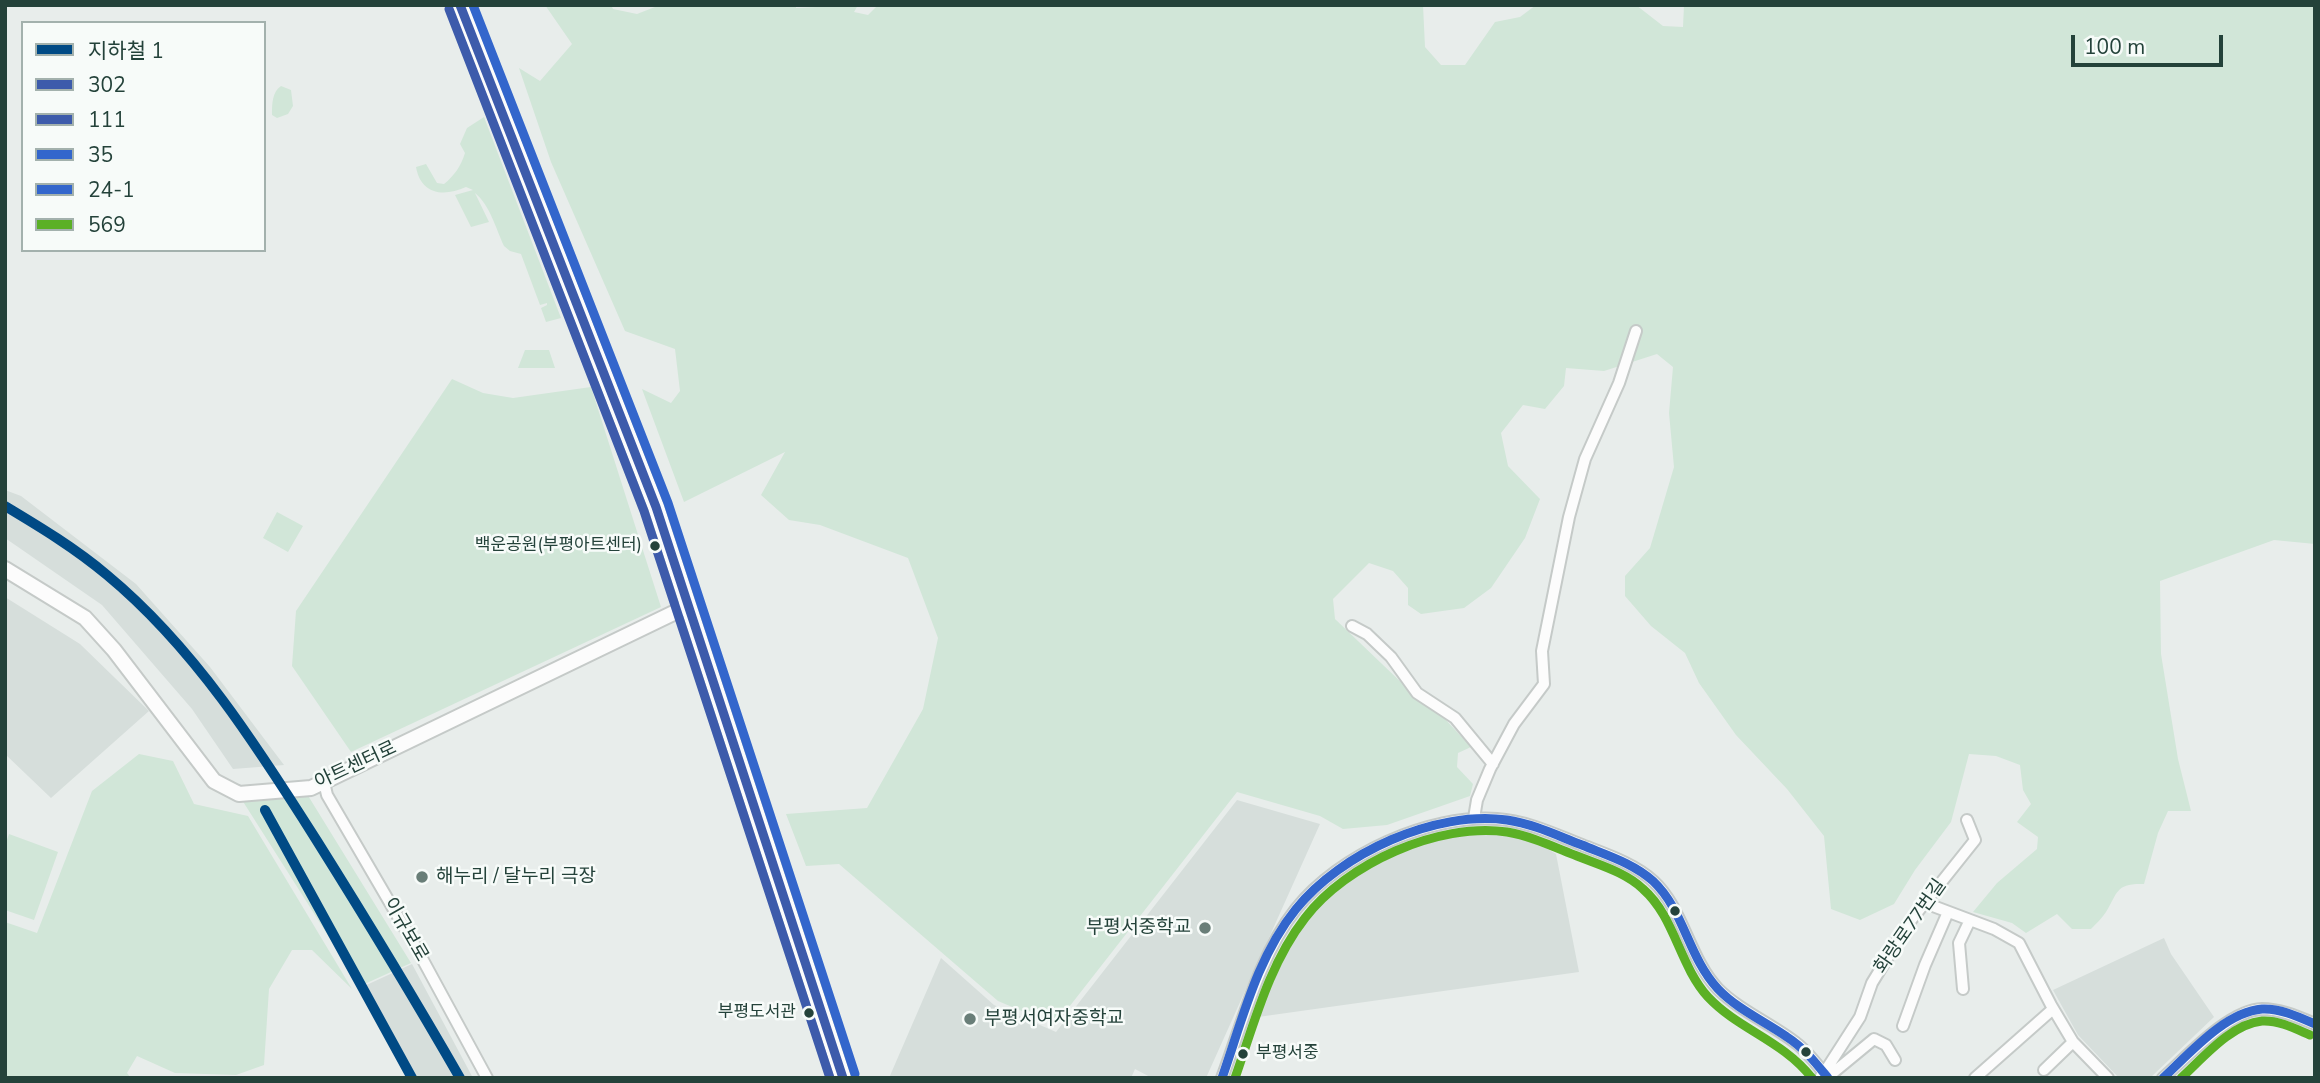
<!DOCTYPE html>
<meta charset="utf-8">
<style>
body{margin:0}
#map{position:relative;width:2320px;height:1083px;overflow:hidden;background:#e8edeb;font-family:"Nunito Sans","Noto Sans KR",sans-serif}
canvas{display:block}
.frame{position:absolute;inset:0;border:7px solid #24423a;pointer-events:none}
.legend{position:absolute;left:21px;top:21px;width:245px;height:231px;box-sizing:border-box;background:#f7fbf9;border:2px solid #a3b1ad;margin:0;padding:9px 12px;list-style:none;font-size:21px;color:#24423a}
.legend li{display:flex;align-items:center;gap:14px;height:35px}
.legend b{width:35px;border:2px solid #a3b1ad}
.scale{position:absolute;left:2071px;top:35px;width:152px;height:32px;box-sizing:border-box;border:4px solid #24423a;border-top:0;padding-left:9px;font-size:21px;line-height:24px;white-space:nowrap;color:#24423a;-webkit-text-stroke:5px #f7fbf9;paint-order:stroke}
</style>
<div id="map">
<canvas width="2320" height="1083"></canvas>
<div class="frame"></div>
<ul class="legend">
<li><b style="height:9px;background:#004a85"></b>지하철 1</li>
<li><b style="height:9px;background:#3d5bab"></b>302</li>
<li><b style="height:9px;background:#3d5bab"></b>111</li>
<li><b style="height:9px;background:#36c"></b>35</li>
<li><b style="height:9px;background:#36c"></b>24-1</li>
<li><b style="height:9px;background:#5bb025"></b>569</li>
</ul>
<div class="scale">100 m</div>
</div>
<script>
const ctx = document.querySelector('canvas').getContext('2d');
ctx.lineJoin = 'round';
function fillPath(path, color) { ctx.fillStyle = color; ctx.fill(path, 'evenodd'); }
function stroke(path, color, width, dash) { ctx.strokeStyle = color; ctx.lineWidth = width; ctx.lineCap = dash ? 'butt' : 'round'; ctx.setLineDash(dash || []); ctx.stroke(path); }
function write(font, color, halo, rows, align = 'center') {
  ctx.font = font + ' "Nunito Sans","Noto Sans KR",sans-serif'; ctx.lineWidth = 5; ctx.setLineDash([]); ctx.textBaseline = 'middle'; ctx.strokeStyle = halo; ctx.fillStyle = color; for (const [text, x, y, turn = 0] of rows) {
    ctx.save(); ctx.translate(x, y); ctx.rotate((+turn || 0) * Math.PI / 180); ctx.textAlign = isNaN(turn) ? turn : align; if (halo) ctx.strokeText(text, 0, 0); ctx.fillText(text, 0, 0); ctx.restore();
  }
}
fillPath(new Path2D(`
 M 5,490 L 21,496 L 136,584 L 210,667 L 284,765 L 233,769 L 192,709 L 102,605 L 5,538 Z
 M 5,597 L 80,644 L 149,711 L 51,798 L 5,754 Z
 M 1237,800 L 1320,824 L 1206,1078 L 1152,1078 L 1135,1069 L 1131,1078 L 889,1078 L 941,958 L 994,1005 L 1056,1032 Z
 M 1484,829 L 1506,832 L 1531,839 L 1556,854 L 1579,972 L 1258,1017 L 1289,947 L 1314,911 L 1327,897 L 1379,861 L 1411,845 L 1461,832 Z
 M 2164,938 L 2171,954 L 2214,1017 L 2150,1078 L 2119,1078 L 2078,1035 L 2053,990 Z
 M 412,964 L 473,1078 L 406,1078 L 360,988 Z`), '#d6dedb');
fillPath(new Path2D(`
 M 545,5 L 611,5 L 613,9 L 637,14 L 660,5 L 796,5 L 796,8 L 858,5 L 854,12 L 868,15 L 878,5 L 1423,5 L 1425,47 L 1441,65 L 1465,65 L 1495,22 L 1520,17 L 1536,5 L 1636,5 L 1663,26 L 1683,27 L 1684,5 L 2315,5 L 2315,544 L 2274,540 L 2160,581 L 2161,654 L 2178,759 L 2191,811 L 2168,811 L 2158,833 L 2144,884 C 2116,883 2118,892 2106,912 C 2102,918 2096,924 2091,929 L 2072,929 L 2057,914 L 2026,933 L 2012,923 L 1973,912 L 1997,883 L 2037,849 L 2038,837 L 2017,822 L 2031,804 L 2023,790 L 2020,765 L 1996,756 L 1969,754 L 1951,822 L 1915,870 L 1894,904 L 1860,920 L 1831,909 L 1824,836 L 1787,789 L 1736,735 L 1699,683 L 1685,653 L 1651,626 L 1625,596 L 1625,576 L 1650,548 L 1674,467 L 1669,413 L 1673,367 L 1657,354 L 1604,371 L 1566,368 L 1564,386 L 1545,409 L 1523,405 L 1501,433 L 1508,466 L 1540,499 L 1525,538 L 1491,588 L 1464,608 L 1421,614 L 1408,605 L 1408,588 L 1393,571 L 1369,563 L 1333,599 L 1335,619 L 1405,686 L 1445,719 L 1471,747 L 1458,753 L 1457,767 L 1473,784 L 1470,796 L 1387,825 L 1343,829 L 1320,816 L 1237,792 L 1055,1025 L 998,1001 L 839,864 L 806,866 L 786,814 L 867,808 L 923,709 L 938,638 L 908,558 L 820,525 L 789,520 L 761,495 L 785,452 L 684,502 L 642,389 L 671,403 L 680,391 L 675,349 L 625,331 L 551,162 L 519,68 L 540,81 L 572,44 Z
 M 281,86 L 291,90 L 293,106 L 288,114 L 277,118 L 272,115 C 272,104 272,92 281,86 Z
 M 484,117 L 561,318 L 546,322 L 541,308 L 547,305 L 547,303 L 540,305 L 521,254 L 510,251 L 504,246 C 496,229 490,205 475,193 L 489,222 L 471,227 L 455,195 L 473,190 L 466,187 C 444,197 421,195 416,167 L 426,164 L 437,183 L 444,184 C 454,176 461,166 465,153 L 460,144 L 467,128 Z
 M 525,350 L 549,350 L 555,368 L 518,368 Z
 M 452,379 L 483,393 L 513,398 L 591,387 L 661,607 L 351,752 L 292,666 L 296,611 Z
 M 277,512 L 303,526 L 288,552 L 263,538 Z
 M 139,754 L 173,761 L 194,804 L 248,816 L 352,989 L 312,950 L 292,950 L 269,989 L 264,1065 L 236,1075 L 175,1073 L 137,1056 L 127,1073 L 131,1078 L 5,1078 L 5,922 L 37,933 L 92,791 Z
 M 307,794 L 411,963 L 360,986 L 242,800 Z
 M 9,834 L 58,852 L 34,920 L 5,910 L 5,845 Z`), '#d1e6d8');
const minor = new Path2D(`
 M 1352,626 L 1367,634 L 1391,657 L 1417,693 L 1455,718 L 1493,764
 M 324,782 L 327,795 L 418,951 L 487,1078
 M 1474,818 L 1477,800 L 1490,769 L 1514,724 L 1544,684 L 1542,651 L 1569,517 L 1585,459 L 1619,383 L 1636,331
 M 1925,903 L 1994,929 L 2019,943 L 2051,1005 L 2073,1042 L 2108,1078
 M 1963,989 L 1959,943 L 1970,920
 M 1903,1026 L 1925,965 L 1948,912
 M 2044,1070 L 2073,1042
 M 1824,1073 L 1860,1017 L 1872,983 L 1908,924 L 1975,840 L 1967,820
 M 1821,1076 L 1834,1072 L 1874,1039 L 1886,1045 L 1895,1060
 M 1222,1078 C 1243,1022 1259,956 1296,909 C 1339,855 1429,814 1497,819 C 1527,821 1554,834 1582,845 C 1605,854 1635,864 1653,881 C 1683,908 1689,959 1718,989 C 1740,1011 1772,1024 1796,1043 C 1808,1052 1818,1066 1828,1078
 M 1975,1078 L 2053,1009
 M 2163,1078 C 2187,1057 2229,1010 2262,1009 C 2280,1009 2298,1017 2315,1024`);
const tertiary = new Path2D(`
 M 5,569 L 85,618 L 114,650 L 214,781 L 239,794 L 311,788 L 688,606`);
const secondary = new Path2D(`
 M 460,5 L 656,507 L 843,1078`);
stroke(minor, '#c5cac8', 14);
stroke(tertiary, '#c5cac8', 18);
stroke(secondary, '#c3cbc8', 19);
stroke(minor, '#fcfcfc', 10);
stroke(tertiary, '#fcfcfc', 14);
stroke(secondary, '#fcfcfc', 16);
stroke(new Path2D(`
 M 460,5 L 656,507 L 843,1078`), '#3d5bab', 9);
stroke(new Path2D(`
 M 449,9 L 644,511 L 830,1078`), '#3d5bab', 9);
stroke(new Path2D(`
 M 473,5 L 668,503 L 855,1074`), '#36c', 9);
stroke(new Path2D(`
 M 1222,1078 C 1242,1021 1257,957 1296,909 C 1341,853 1435,810 1507,820 C 1534,824 1558,836 1582,845 C 1606,855 1633,863 1653,881 C 1684,910 1688,957 1718,989 C 1737,1009 1764,1021 1787,1037 C 1804,1048 1815,1062 1828,1078
 M 2163,1078 C 2189,1054 2225,1012 2262,1009 C 2280,1008 2299,1017 2315,1024`), '#36c', 9);
stroke(new Path2D(`
 M 1235,1078 C 1254,1024 1269,964 1305,918 C 1346,864 1438,822 1507,832 C 1531,836 1554,847 1577,856 C 1599,865 1625,872 1643,889 C 1675,917 1679,965 1708,997 C 1739,1030 1782,1040 1812,1078
 M 2181,1078 C 2203,1058 2231,1024 2262,1021 C 2279,1020 2296,1029 2310,1035`), '#5bb025', 9);
stroke(new Path2D(`
 M 5,506 C 40,527 75,548 107,575 C 194,647 257,746 317,841 C 366,919 414,998 460,1078
 M 265,810 L 412,1078`), '#004a85', 10);
for (const [x, y, r, color] of [
 [655,546,6,"#24423a"],
 [422,877,7,"#697e78"],
 [1675,911,6,"#24423a"],
 [1205,928,7,"#697e78"],
 [809,1013,6,"#24423a"],
 [970,1019,7,"#697e78"],
 [1806,1052,6,"#24423a"],
 [1243,1054,6,"#24423a"]
]) { const dot = new Path2D(); dot.arc(x, y, r, 0, 2 * Math.PI); ctx.fillStyle = color; ctx.fill(dot); stroke(dot, '#f7fbf9', 2.5); }
write('17px', '#24423a', '#f7fbf9', [
 ["백운공원(부평아트센터)",642,546],
 ["부평도서관",796,1013],
 ["부평서중",1256,1054,"left"]
], 'right');
write('19px', '#24423a', '#f7fbf9', [
 ["아트센터로",356,766,-25],
 ["화랑로77번길",1911,927,-55],
 ["이규보로",405,930,60]
]);
write('19px', '#24423a', '#f7fbf9', [
 ["해누리 / 달누리 극장",436,877],
 ["부평서중학교",1191,928,"right"],
 ["부평서여자중학교",984,1019]
], 'left');
</script>
